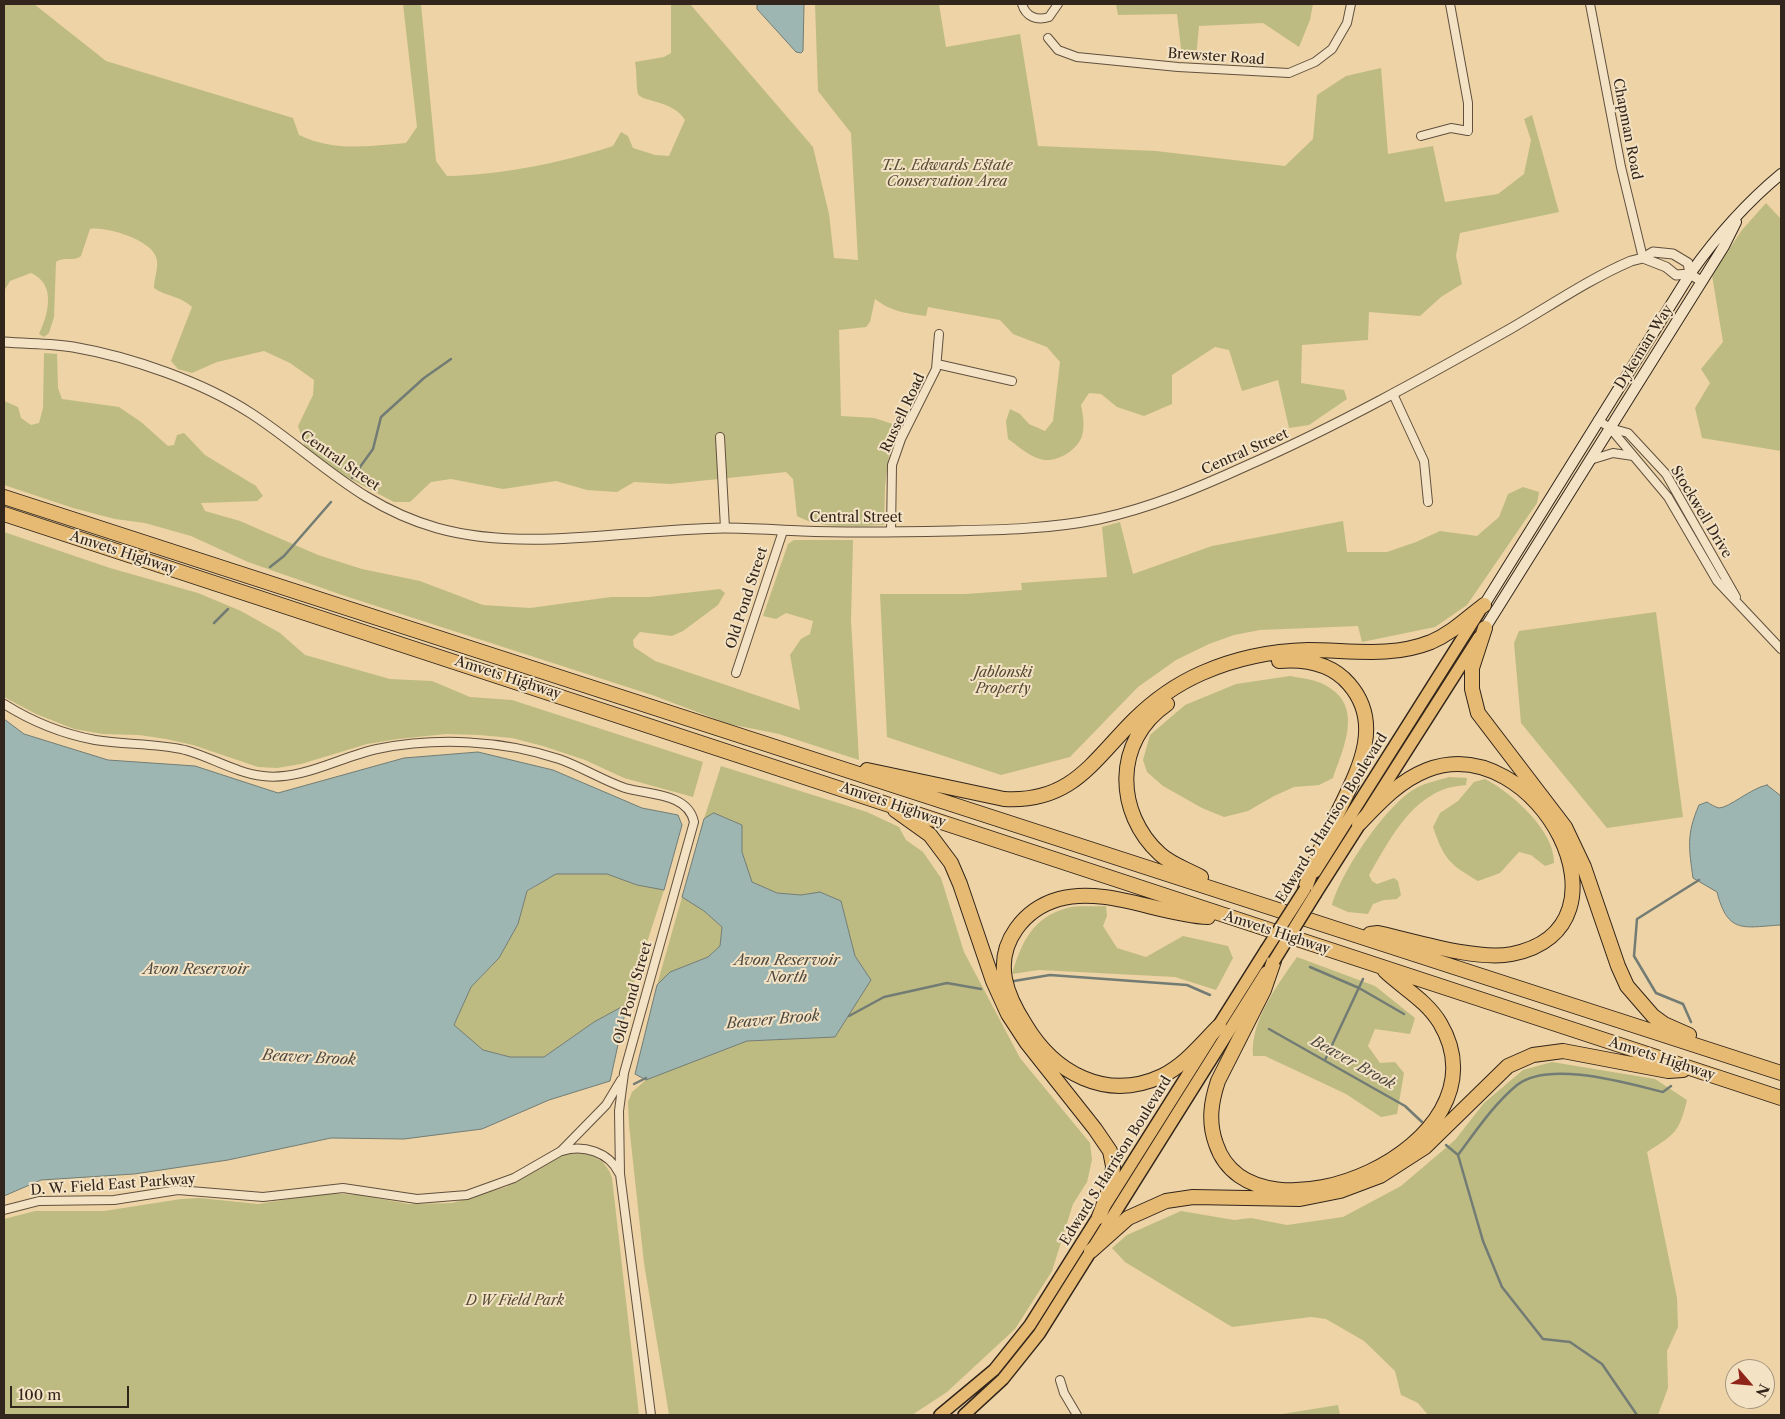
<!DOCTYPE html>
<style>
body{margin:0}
#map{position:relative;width:1785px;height:1419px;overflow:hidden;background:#edd3a5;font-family:"Libre Caslon Text",serif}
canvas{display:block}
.frame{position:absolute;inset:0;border:5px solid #32251b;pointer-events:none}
.north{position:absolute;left:1725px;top:1359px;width:50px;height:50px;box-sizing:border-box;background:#f3e2c4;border:1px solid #a69680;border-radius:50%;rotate:117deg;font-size:14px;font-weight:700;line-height:20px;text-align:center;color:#32251b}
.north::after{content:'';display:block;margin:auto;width:18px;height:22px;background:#8f2418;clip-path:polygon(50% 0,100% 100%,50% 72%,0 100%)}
.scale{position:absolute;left:10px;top:1386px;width:119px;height:22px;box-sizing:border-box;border:2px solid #32251b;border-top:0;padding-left:6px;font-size:15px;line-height:18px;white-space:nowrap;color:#32251b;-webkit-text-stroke:4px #f3e2c4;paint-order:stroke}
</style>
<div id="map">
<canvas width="1785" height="1419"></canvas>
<div class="frame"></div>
<div class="north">N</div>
<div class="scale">100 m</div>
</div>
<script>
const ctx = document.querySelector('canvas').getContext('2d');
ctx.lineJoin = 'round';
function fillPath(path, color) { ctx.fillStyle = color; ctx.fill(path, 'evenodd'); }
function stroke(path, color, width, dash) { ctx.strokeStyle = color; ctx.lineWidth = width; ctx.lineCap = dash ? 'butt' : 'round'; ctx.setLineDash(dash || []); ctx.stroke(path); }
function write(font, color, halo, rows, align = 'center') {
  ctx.font = font + ' "Libre Caslon Text",serif'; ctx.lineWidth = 4; ctx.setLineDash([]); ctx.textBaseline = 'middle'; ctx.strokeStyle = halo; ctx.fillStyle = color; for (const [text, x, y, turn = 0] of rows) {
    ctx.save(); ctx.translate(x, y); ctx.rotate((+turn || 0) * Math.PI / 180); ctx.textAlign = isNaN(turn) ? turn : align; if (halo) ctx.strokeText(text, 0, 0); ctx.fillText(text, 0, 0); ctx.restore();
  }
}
fillPath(new Path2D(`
 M 4,4 L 34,4 L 106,61 L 293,118 L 299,135 C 334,152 368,146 406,143 L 417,127 L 403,4 L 421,4 L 436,161 L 447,176 C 502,175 560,163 613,146 L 621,132 L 628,136 L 633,148 L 655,155 L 669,156 L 685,120 C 673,100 642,102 638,94 C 636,87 637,71 635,62 L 664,57 L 671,53 L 671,4 L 690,4 L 813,147 L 829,214 L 834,258 L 858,260 L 851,133 L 818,91 L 815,4 L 939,4 L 946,47 L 1020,34 L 1038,146 L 1156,151 L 1285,166 L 1313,139 L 1317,95 L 1346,76 L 1381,68 L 1388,154 L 1433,146 L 1445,202 L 1498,194 L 1524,174 L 1531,140 L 1524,119 L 1532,115 L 1559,212 L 1460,233 L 1456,256 L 1462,284 L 1441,297 L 1420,316 L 1369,312 L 1368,340 L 1302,345 L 1301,383 L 1344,390 L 1347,399 L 1309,425 L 1289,428 L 1278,380 L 1242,391 L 1229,350 L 1215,347 L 1172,375 L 1172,404 L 1144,416 L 1117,407 L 1101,394 L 1089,393 L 1081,405 C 1083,415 1085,426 1082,436 C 1078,449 1060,461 1045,460 C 1032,459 1018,446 1008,439 L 1006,421 L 1010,409 L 1020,414 L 1029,424 L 1045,431 L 1053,421 L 1060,362 L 1047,347 L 1013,334 L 1000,320 L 928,307 L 926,316 C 905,313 892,312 875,299 L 870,322 L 866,327 L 839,330 L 841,416 L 874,418 L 893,424 L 885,486 L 884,525 C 856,526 822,530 797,516 L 793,479 L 786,472 L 670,484 L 634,482 L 617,492 L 587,490 L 556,481 L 503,489 L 451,479 L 431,482 L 410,502 L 394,502 L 337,472 L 306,450 L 298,426 L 313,395 L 314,380 L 290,363 L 264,351 L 217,362 L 192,373 L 178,369 L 171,361 L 192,307 C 181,296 167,297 154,288 C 154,280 158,269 157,261 C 156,241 106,226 90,229 L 81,256 C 74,262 64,256 56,262 L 54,317 L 49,333 L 44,337 L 39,334 C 49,313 56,284 31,273 L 10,281 L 4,291 Z
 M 1116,4 L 1313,4 L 1310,20 L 1299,47 L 1263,23 L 1199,26 L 1196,58 L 1182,57 L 1177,14 L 1118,15 Z
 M 1766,203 L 1781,219 L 1781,451 L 1702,438 L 1695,408 L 1710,383 L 1701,369 L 1723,342 L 1712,275 L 1742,230 Z
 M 44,353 L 57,354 L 58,388 L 62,399 L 119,407 L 141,422 L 168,446 L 174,445 L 177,435 L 184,433 L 205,455 L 256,486 L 263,496 L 257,501 L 201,503 L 205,511 L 240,521 L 318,555 L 362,569 L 420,581 L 483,605 L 530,608 L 611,597 L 649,597 L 720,589 L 725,593 L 718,605 L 683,631 L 672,636 L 640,632 L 633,640 L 634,647 L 655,661 L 800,710 L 790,655 L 801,639 L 810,634 L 813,621 L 786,613 L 776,619 L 763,616 L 788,544 L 794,540 L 853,540 L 851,620 L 859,760 L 779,734 L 729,724 L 652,695 L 342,595 L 248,562 L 191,536 L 145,523 L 115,519 L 73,508 L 4,485 L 4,401 L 18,407 L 21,418 L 31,425 L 39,423 L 43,408 Z
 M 1523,487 L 1539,492 L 1537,503 L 1467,605 L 1435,627 L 1362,642 L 1358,626 L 1260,630 L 1234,635 L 1209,644 L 1176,660 L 1138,687 L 1070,757 L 1001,775 L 887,737 L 880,594 L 965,594 L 1022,590 L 1021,583 L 1107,577 L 1102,527 L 1120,522 L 1133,574 L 1212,546 L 1343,521 L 1347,552 L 1387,552 L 1416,542 L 1440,531 L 1477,536 L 1499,517 L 1508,494 Z
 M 4,532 L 110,568 L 198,593 L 241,611 L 280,633 L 305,655 L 390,679 L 432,681 L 470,697 L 512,700 L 703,762 L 693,797 L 624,778 L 585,760 L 543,746 L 512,738 L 479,735 L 446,734 L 398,739 L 367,744 L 301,764 L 277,768 L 258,767 L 193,745 L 166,739 L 139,735 L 103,734 L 74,729 L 36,714 L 4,697 Z
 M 1656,612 L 1683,817 L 1607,828 L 1521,723 L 1514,643 L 1519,631 Z
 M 1290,676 C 1300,678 1312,679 1321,683 C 1365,703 1345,744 1333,778 L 1319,785 L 1294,787 L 1274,796 L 1248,811 L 1224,817 L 1202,808 L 1163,786 L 1147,772 L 1143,760 L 1150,735 L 1185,705 L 1236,684 Z
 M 721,766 L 867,812 L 899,827 L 906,840 L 923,852 L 941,878 L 964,952 L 1020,1058 L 1090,1143 L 1092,1160 L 1087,1182 L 1073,1204 L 1052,1271 L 1015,1329 L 947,1392 L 912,1415 L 669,1415 L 644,1263 L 629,1125 L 628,1102 L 632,1092 L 646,1080 L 747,1041 L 835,1037 L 871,980 L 855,956 L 841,901 L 820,892 L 801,895 L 777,893 L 752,882 L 742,852 L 742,825 L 714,813 L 704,819 Z
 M 1449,777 L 1467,778 L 1466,785 C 1458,786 1449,787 1442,790 C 1406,805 1388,843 1369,875 L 1372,881 L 1377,884 L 1394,878 L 1398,881 L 1401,895 L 1397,899 L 1384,900 L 1373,904 L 1368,914 L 1348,912 L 1332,905 C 1341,872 1386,805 1416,788 C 1426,783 1439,780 1449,777 Z
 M 1485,779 C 1512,793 1555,831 1554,863 L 1545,866 L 1531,855 L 1519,852 L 1500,873 L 1478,881 C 1449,864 1444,859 1433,827 L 1440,813 L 1458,801 L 1474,782 Z
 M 555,874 L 607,874 L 637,885 L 664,890 L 627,1004 L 594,1022 L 544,1057 L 510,1057 L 483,1050 L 454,1026 L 471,987 L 499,958 L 518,924 L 527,892 Z
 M 682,897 L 704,911 L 722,927 L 720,946 L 708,957 L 670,972 L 657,985 Z
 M 1106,906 L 1107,916 L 1103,926 L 1117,948 L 1146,957 L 1183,936 L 1228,946 L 1233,958 L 1216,990 L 1175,977 L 1039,970 L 1012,974 C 1021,943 1033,917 1067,908 C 1079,905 1094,907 1106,906 Z
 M 1297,957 L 1375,986 L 1415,1018 L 1410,1034 L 1375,1029 L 1368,1046 L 1380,1063 L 1395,1062 L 1404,1073 L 1397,1114 L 1381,1117 L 1346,1094 L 1265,1056 L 1253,1056 C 1250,1021 1278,984 1297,957 Z
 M 1552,1062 L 1655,1079 L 1687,1100 C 1679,1133 1675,1134 1647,1152 L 1677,1298 L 1678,1327 L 1667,1351 L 1668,1388 L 1658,1415 L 1428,1415 L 1418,1403 L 1401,1395 L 1395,1371 L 1364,1341 L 1326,1319 L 1311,1317 L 1232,1327 L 1125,1262 L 1112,1248 L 1127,1235 L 1181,1211 L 1234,1220 L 1251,1218 L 1287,1225 L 1343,1217 L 1401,1186 L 1455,1140 L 1484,1103 L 1523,1070 Z
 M 576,1153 C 593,1153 607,1161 612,1178 L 639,1415 L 4,1415 L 4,1219 L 35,1211 L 104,1211 L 181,1199 L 200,1198 L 258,1204 L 327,1193 L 359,1195 L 409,1204 L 452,1203 L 506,1187 L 563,1155 Z
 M 1338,1405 L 1340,1415 L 1276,1415 Z`), '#bebb82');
const water = new Path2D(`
 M 761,4 L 804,4 L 803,51 L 801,53 L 796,52 L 757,9 L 757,5 Z
 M 4,719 L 24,734 L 108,760 L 195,766 L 278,793 L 404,758 L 478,752 L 553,770 L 642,808 L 678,815 L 682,825 L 664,890 L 637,885 L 607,874 L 556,874 L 527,891 L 518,924 L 499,958 L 471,987 L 454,1025 L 483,1050 L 510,1057 L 544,1057 L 594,1022 L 627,1004 L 610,1081 L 549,1100 L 482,1129 L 404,1139 L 331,1138 L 228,1160 L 134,1174 L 41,1180 L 4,1196 Z
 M 1767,785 L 1781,796 L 1781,925 C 1744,927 1728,935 1717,892 L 1693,878 C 1689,848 1686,835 1699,805 L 1707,802 C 1710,804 1715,807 1719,808 C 1729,808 1751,788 1767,785 Z
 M 714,813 L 742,825 L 742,852 L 752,882 L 777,893 L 801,895 L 820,892 L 841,901 L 855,956 L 871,980 L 835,1037 L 747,1041 L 646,1080 L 635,1074 L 657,985 L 670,972 L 708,957 L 720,946 L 722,927 L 704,911 L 682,897 L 704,819 Z`);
fillPath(water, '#9db6b1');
stroke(water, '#727c75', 1);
stroke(new Path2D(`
 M 352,478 L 373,449 L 381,417 L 424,378 L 451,359
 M 270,567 L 284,556 L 331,502
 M 214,623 L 228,609
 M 1310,967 L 1359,988 L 1404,1014
 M 1014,981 L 1050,975 L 1187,985 L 1210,995
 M 849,1016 L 884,997 L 947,983 L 981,989
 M 1691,1022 L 1683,1004 L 1656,993 L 1634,956 L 1637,919 L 1699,880
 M 1269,1029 L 1405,1106 L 1422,1122
 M 1325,1060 L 1363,979
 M 634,1084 L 646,1078
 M 1446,1145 L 1458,1155
 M 1458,1155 L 1483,1241 L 1502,1287 L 1543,1339 L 1570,1342 L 1602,1364 L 1637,1415
 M 1458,1155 C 1476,1131 1493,1105 1517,1085 C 1549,1060 1626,1083 1663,1092 L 1671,1086`), '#727c75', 2.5);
const minor = new Path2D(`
 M 1022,4 C 1026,17 1037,21 1049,17 L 1058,4
 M 1590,4 L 1621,167 L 1643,258
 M 1048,38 L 1058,50 L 1077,57 L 1178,67 L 1289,73 L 1315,62 L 1332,49 L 1347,23 L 1351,4
 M 1421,136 L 1451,128 L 1468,131 L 1468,103 L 1450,4
 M 937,364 L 1012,381
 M 1393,394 L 1424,461 L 1428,502
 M 1598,420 L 1610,428 L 1668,497 L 1717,581 L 1781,649
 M 1610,428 L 1628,433 L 1666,474 L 1736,597
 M 720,437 L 725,528
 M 1590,460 L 1613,453 L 1633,456
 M 891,532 L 892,465 L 901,439 L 936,369 L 939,334
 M 736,673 L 783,531
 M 4,704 C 31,721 63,734 95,740 C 125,745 155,743 185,750 C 211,757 236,773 263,776 C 301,781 340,757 377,749 C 437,737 501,740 559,759 C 582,767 602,780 625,788 C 649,795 688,793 694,822 L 624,1073 L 619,1111 L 620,1174 L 651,1415
 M 562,1151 C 583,1144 609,1152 619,1173
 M 4,1210 L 39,1201 L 114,1200 L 178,1190 L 263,1197 L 343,1188 L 417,1199 L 467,1195 L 514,1178 L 561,1151 L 606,1105 L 621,1080
 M 1060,1380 L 1064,1393 L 1077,1415`);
const tertiary = new Path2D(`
 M 1643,258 L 1653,252 L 1673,254 L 1688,263 L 1690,274
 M 4,342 C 27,344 51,343 73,347 C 131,357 203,382 252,414 C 317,457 359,506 437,528 C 526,553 632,529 724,528 C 750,528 776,530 802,531 C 852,533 901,532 951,531 C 1000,530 1050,529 1099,519 C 1150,508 1198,488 1246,466 C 1337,426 1423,378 1510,329 C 1550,306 1589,279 1631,261 L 1643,258 L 1666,267 L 1676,275 L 1690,274 L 1701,281`);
const secondary = new Path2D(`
 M 1484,605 L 1690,274 C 1716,237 1746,203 1781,174
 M 1485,628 L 1724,246 L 1736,222`);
const primary = new Path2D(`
 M 1315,872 L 1479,612
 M 1316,893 L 1479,637
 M 940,1415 L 994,1370 L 1030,1325 L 1266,950
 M 964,1415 L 1003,1379 L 1039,1334 L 1266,972`);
const motorway = new Path2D(`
 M 4,497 L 1781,1073
 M 4,514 L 1781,1098
 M 1485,628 L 1472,668 L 1472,689 L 1478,713 L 1565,827 L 1584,867 L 1618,966 L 1627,986 L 1653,1016 L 1664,1024 L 1689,1035
 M 1279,661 C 1304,659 1331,663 1349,684 C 1384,724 1358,771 1338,812 C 1326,837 1313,862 1305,889
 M 1167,704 C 1113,741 1115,813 1160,854 C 1172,865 1187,869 1201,877
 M 867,770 L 1004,799 C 1071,803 1092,762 1134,720 C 1153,701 1177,684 1202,673 C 1236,658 1270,651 1308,650 C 1350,650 1391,658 1431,642 C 1452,633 1467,618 1484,605
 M 895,810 L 930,835 L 951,863 L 960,884 L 993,981 L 1008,1014 L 1027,1043 L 1095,1129 L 1110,1151 L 1113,1166 L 1112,1182 L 1099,1217
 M 1359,824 C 1379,803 1399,781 1427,770 C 1537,728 1643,928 1512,954 C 1476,961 1415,941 1378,933 L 1370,934
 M 1208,917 C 1161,915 1105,886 1059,899 C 1024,909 998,942 1005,979 C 1008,995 1016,1010 1025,1024 C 1054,1073 1106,1102 1162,1076 C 1185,1065 1201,1044 1219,1026
 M 1274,961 L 1264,990 L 1218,1081 C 1211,1102 1208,1122 1216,1144 C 1253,1255 1514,1147 1440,1023 C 1426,1000 1404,989 1385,971
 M 1091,1251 L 1128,1218 L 1166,1201 L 1193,1197 L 1300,1199 L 1340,1191 L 1380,1176 L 1425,1147 L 1508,1066 L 1533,1055 L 1563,1051 L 1668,1071 L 1683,1070`);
stroke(minor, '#61503e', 10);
stroke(tertiary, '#61503e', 11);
stroke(secondary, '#32251b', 12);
stroke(primary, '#32251b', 14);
stroke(motorway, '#32251b', 16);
stroke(minor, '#f3e2c4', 8);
stroke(tertiary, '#f3e2c4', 9);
stroke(secondary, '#f3e2c4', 10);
stroke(primary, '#e6ba72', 11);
stroke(motorway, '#e6ba72', 14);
const primaryBridge = new Path2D(`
 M 1266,950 L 1305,889
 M 1274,961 L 1316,893`);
stroke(primaryBridge, '#32251b', 14, []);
stroke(primaryBridge, '#e6ba72', 11);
write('14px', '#32251b', '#f3e2c4', [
 ["Brewster Road",1216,57,4],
 ["Chapman Road",1627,129,79],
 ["Dykeman Way",1644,347,-58],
 ["Russell Road",903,413,-65],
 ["Central Street",1245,452,-24],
 ["Central Street",340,461,35],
 ["Stockwell Drive",1701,512,59],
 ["Central Street",856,518],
 ["Amvets Highway",123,553,18],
 ["Old Pond Street",747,598,-72],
 ["Amvets Highway",508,678,18],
 ["Amvets Highway",893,805,19],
 ["Edward S Harrison Boulevard",1332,818,-58],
 ["Amvets Highway",1277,933,18],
 ["Old Pond Street",633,993,-74],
 ["Amvets Highway",1662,1059,18],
 ["Edward S Harrison Boulevard",1116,1161,-58],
 ["D. W. Field East Parkway",113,1185,-4]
]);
write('italic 14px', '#554a35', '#f3e2c4', [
 ["T.L. Edwards Estate",947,166],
 ["Conservation Area",947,182],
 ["Jablonski",1003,673],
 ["Property",1003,689],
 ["D W Field Park",515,1301]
]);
write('italic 15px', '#4d4940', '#f3e2c4', [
 ["Avon Reservoir",787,961],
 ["North",787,978],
 ["Avon Reservoir",196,970],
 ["Beaver Brook",773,1020,-5],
 ["Beaver Brook",309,1058,3],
 ["Beaver Brook",1353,1063,29]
]);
</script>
